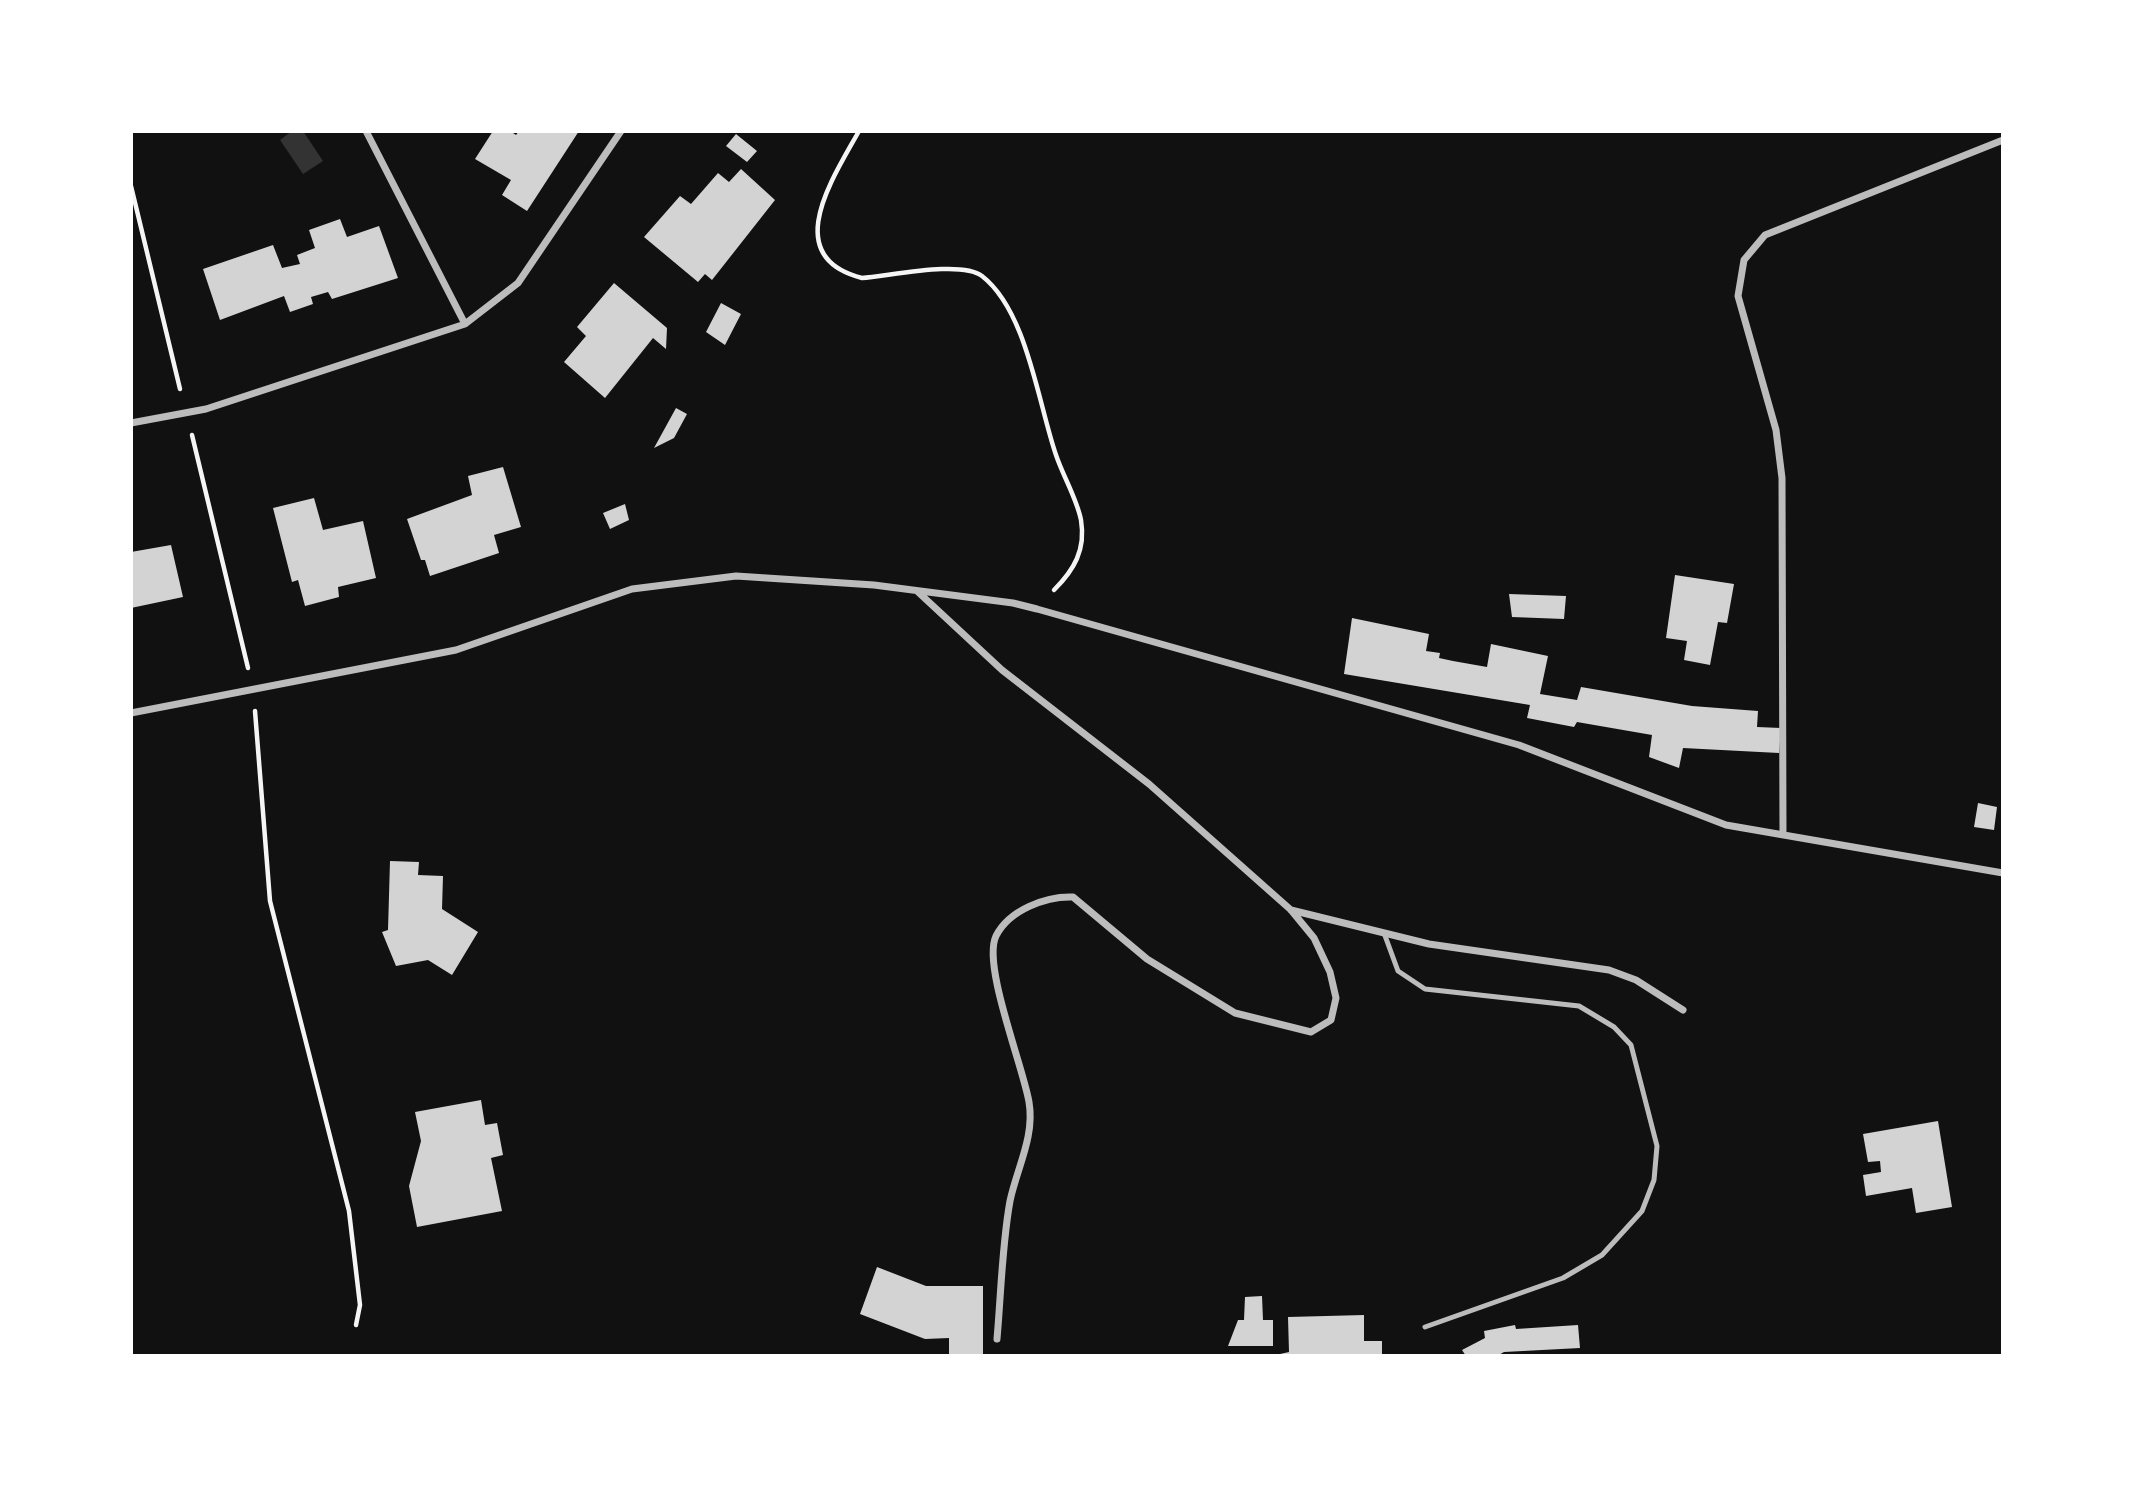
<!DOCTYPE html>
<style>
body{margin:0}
#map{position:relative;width:2134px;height:1487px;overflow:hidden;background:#111;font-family:"Varela Round",sans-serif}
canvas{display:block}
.frame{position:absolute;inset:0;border:133px solid #fff;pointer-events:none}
</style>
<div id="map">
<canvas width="2134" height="1487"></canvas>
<div class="frame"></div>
</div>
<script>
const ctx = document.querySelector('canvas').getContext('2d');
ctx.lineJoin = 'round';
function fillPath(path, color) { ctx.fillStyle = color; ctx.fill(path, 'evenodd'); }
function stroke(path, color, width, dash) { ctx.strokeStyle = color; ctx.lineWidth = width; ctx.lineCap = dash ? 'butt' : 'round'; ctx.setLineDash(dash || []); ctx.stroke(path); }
fillPath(new Path2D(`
 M 292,131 L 303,131 L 323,161 L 303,174 L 280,140 Z`), '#333');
fillPath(new Path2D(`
 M 493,131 L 510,131 L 516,135 L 519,131 L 579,131 L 527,211 L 502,195 L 511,180 L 475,159 Z
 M 736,134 L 757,151 L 747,162 L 726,146 Z
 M 741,169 L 775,200 L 712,280 L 705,274 L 698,282 L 644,237 L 680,196 L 691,204 L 718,173 L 729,182 Z
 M 340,219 L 347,237 L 379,226 L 398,278 L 332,299 L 328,292 L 311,297 L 313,304 L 290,312 L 284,296 L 220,320 L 203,269 L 273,245 L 282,268 L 300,264 L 297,255 L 315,248 L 309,230 Z
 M 614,283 L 667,328 L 666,349 L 653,338 L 605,398 L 564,362 L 586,336 L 577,327 Z
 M 721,303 L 741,314 L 725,345 L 706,332 Z
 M 676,408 L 687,414 L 674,438 L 654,448 Z
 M 503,467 L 521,527 L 494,535 L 499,553 L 430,576 L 425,560 L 421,560 L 407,519 L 472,495 L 468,476 Z
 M 314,498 L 323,530 L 363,521 L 376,578 L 338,587 L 339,597 L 305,606 L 298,580 L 292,582 L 273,508 Z
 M 625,504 L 629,520 L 610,529 L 603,513 Z
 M 171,545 L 183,597 L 131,608 L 131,552 Z
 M 1675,575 L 1734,584 L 1727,623 L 1718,622 L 1710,665 L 1684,660 L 1687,641 L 1666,638 Z
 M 1509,594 L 1566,596 L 1564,619 L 1512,617 Z
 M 1352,618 L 1429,634 L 1426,651 L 1440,653 L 1439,658 L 1453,661 L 1487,667 L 1491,644 L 1548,656 L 1540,694 L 1577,700 L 1581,687 L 1692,706 L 1758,711 L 1757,727 L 1781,728 L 1779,753 L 1683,748 L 1679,768 L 1649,757 L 1652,735 L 1577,722 L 1574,727 L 1527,718 L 1530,705 L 1344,674 Z
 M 1978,803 L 1997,807 L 1994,830 L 1974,827 Z
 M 390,861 L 419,862 L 418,875 L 443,876 L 442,909 L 478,932 L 452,975 L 428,960 L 396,966 L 382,932 L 388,930 Z
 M 481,1100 L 485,1125 L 497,1123 L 503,1155 L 491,1158 L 502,1211 L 417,1227 L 409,1186 L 421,1141 L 415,1112 Z
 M 1938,1121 L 1952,1207 L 1916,1213 L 1912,1188 L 1866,1196 L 1863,1175 L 1881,1172 L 1880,1161 L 1868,1162 L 1863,1134 Z
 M 877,1267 L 926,1286 L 983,1286 L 983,1356 L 949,1356 L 949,1338 L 925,1339 L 860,1314 Z
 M 1262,1296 L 1263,1320 L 1273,1320 L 1273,1346 L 1228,1346 L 1238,1320 L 1244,1320 L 1245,1297 Z
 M 1364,1315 L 1364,1341 L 1382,1341 L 1382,1356 L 1271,1356 L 1289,1352 L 1288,1317 Z
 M 1515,1325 L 1516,1329 L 1578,1325 L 1580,1348 L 1504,1352 L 1497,1356 L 1466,1356 L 1462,1350 L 1485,1338 L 1484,1331 Z`), '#d3d3d3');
stroke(new Path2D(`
 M 859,131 C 833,178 779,257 862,278 C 890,276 961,260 982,276 C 1027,311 1038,403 1056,455 C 1063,476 1077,499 1081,520 C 1086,550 1074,570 1054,590
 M 131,186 L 180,389
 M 192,435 L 248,668
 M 255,711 L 270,901 L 349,1211 L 360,1305 L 356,1325`), '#f5f5f5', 4.5);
stroke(new Path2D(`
 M 1384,933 L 1398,971 L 1425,989 L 1579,1006 L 1614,1027 L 1631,1045 L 1657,1146 L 1654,1180 L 1642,1211 L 1602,1255 L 1563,1278 L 1425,1327`), '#bcbcbc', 5);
stroke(new Path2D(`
 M 366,131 L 465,324
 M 131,423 L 206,409 L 465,324 L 518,283 L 621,131
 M 917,591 L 1002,670 L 1149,784 L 1291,910 L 1314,938 L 1330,972 L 1336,998 L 1331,1020 L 1311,1032 L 1235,1013 L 1147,959 L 1073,897 C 1046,896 1009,910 996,936 C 982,965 1023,1066 1029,1102 C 1035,1136 1017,1168 1010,1201 C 1002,1245 1001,1294 997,1339
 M 131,713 L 456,650 L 632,589 L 736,576 L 874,585 L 1013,603 L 1037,609 L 1519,745 L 1726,825 L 2003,873
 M 1783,835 L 1782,478 L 1776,430 L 1738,296 L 1744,260 L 1765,235 L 2003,140
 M 1291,910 L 1429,944 L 1609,970 L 1636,980 L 1683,1010`), '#bcbcbc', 7);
</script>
